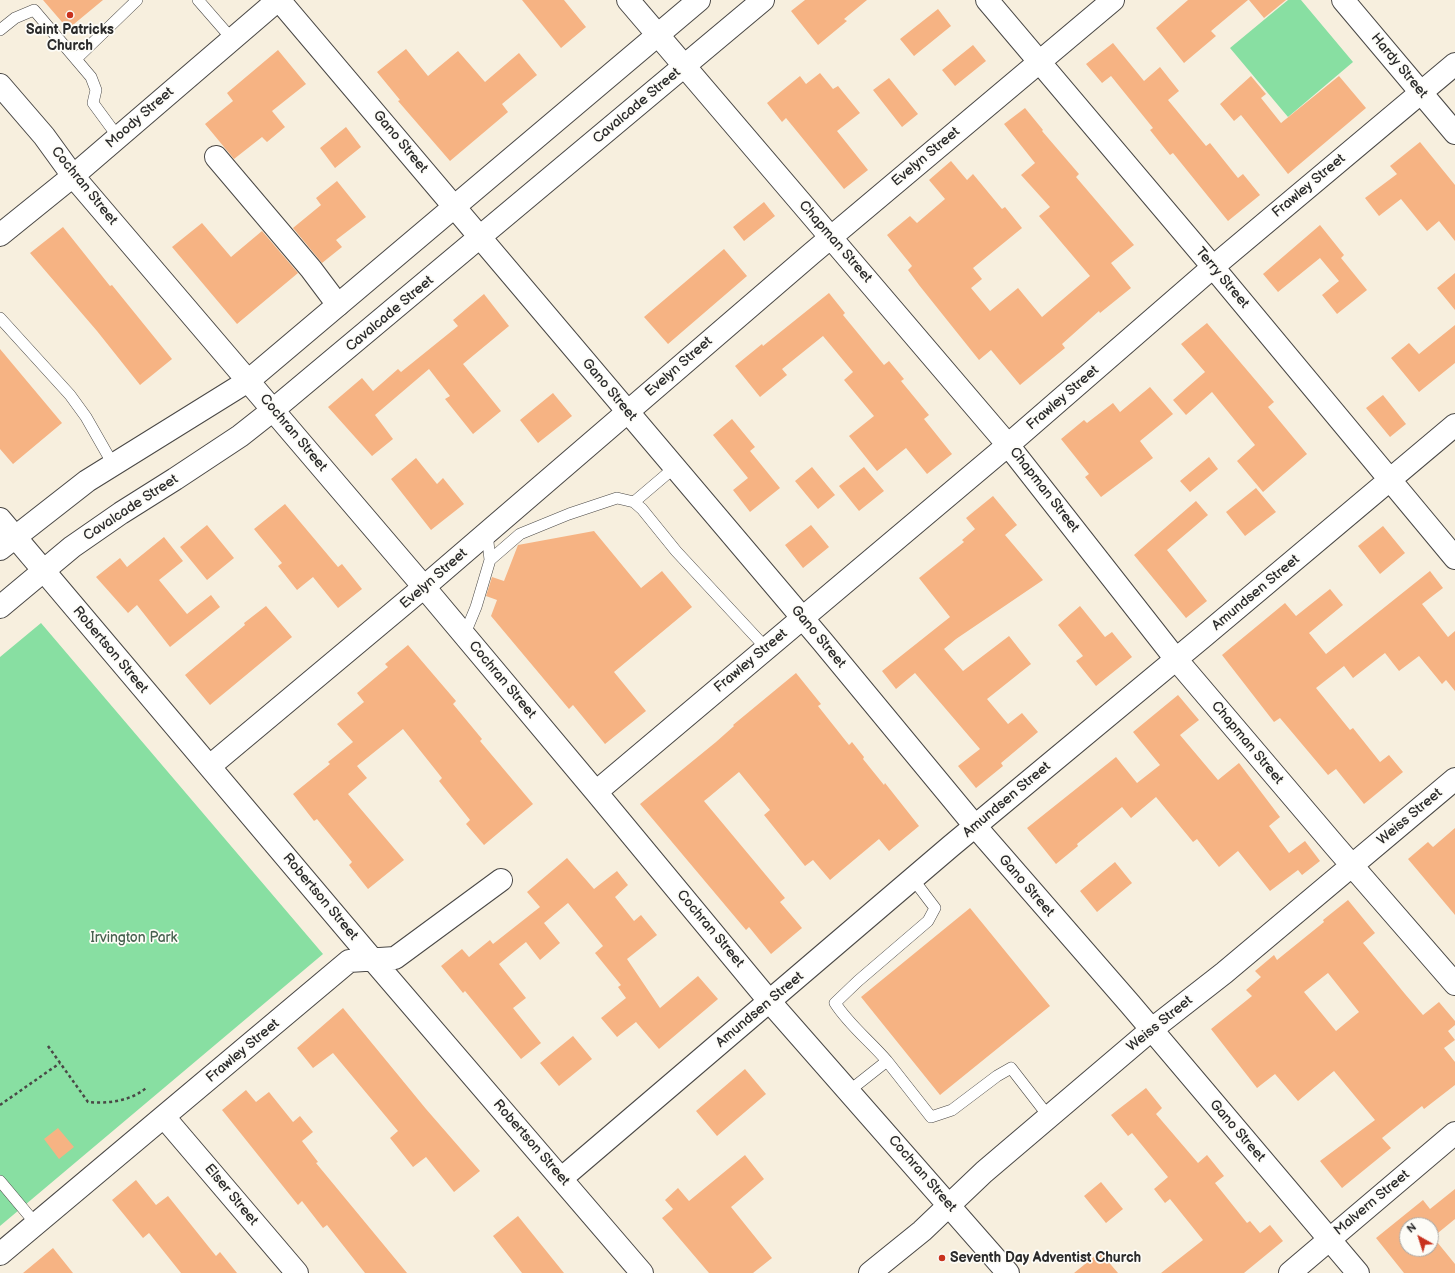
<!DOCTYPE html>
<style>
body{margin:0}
#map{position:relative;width:1455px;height:1273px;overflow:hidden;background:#f7efde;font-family:"Balsamiq Sans",sans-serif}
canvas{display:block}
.north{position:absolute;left:1399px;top:1217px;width:40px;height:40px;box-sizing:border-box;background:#fdfcf7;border:1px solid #a9a8a5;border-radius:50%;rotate:321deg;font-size:11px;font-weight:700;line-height:16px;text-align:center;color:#2b2b2b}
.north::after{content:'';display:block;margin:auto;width:14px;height:18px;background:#c8321e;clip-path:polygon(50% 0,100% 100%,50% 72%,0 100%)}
</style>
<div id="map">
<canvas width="1455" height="1273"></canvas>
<div class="north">N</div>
</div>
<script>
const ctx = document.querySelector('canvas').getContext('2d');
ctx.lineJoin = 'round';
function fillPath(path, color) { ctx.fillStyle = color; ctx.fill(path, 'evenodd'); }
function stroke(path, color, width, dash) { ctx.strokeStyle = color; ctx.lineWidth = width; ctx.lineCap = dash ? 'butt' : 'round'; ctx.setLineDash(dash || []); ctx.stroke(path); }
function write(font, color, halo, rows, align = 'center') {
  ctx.font = font + ' "Balsamiq Sans",sans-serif'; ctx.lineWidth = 3.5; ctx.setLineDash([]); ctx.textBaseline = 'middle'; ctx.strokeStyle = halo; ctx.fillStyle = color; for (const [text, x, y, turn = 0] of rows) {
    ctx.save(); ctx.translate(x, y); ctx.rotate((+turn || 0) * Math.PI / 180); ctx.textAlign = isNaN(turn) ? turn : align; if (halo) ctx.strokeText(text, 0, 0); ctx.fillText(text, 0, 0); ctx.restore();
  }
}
fillPath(new Path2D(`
 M 1288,0 L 1301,0 L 1353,62 L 1288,117 L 1230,48 Z
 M 41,623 L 323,954 L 0,1226 L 0,657 Z`), '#88dfa2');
fillPath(new Path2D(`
 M 43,0 L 103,0 L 68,29 Z
 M 522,0 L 564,0 L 586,27 L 561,48 Z
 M 805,0 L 867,0 L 844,19 L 847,21 L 818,45 L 791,11 Z
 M 1188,0 L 1248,0 L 1211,31 L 1216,36 L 1184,63 L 1156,28 Z
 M 1249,0 L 1286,0 L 1264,18 Z
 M 938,9 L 951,26 L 914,56 L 900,39 Z
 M 1113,43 L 1144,81 L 1160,67 L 1179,91 L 1168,100 L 1206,146 L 1210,143 L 1238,178 L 1243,174 L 1260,195 L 1228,221 L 1173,153 L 1170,155 L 1150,130 L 1153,128 L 1111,76 L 1102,83 L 1086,64 Z
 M 973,45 L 986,61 L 955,86 L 942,70 Z
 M 406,49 L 428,76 L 458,51 L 485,82 L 519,53 L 537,75 L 502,104 L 508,112 L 450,161 L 398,101 L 400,100 L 377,72 Z
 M 278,50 L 306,84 L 272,111 L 285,127 L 267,142 L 262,137 L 234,159 L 205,124 L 233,101 L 227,93 Z
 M 820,73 L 833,89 L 838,86 L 860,113 L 837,131 L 868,170 L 844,189 L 786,118 L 782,122 L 767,103 L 800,76 L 806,84 Z
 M 1251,76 L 1266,94 L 1261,98 L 1281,123 L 1339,76 L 1366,108 L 1288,174 L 1241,115 L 1234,121 L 1220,104 Z
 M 889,78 L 918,114 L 902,127 L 873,90 Z
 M 1025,108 L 1043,130 L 1042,131 L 1079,174 L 1076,177 L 1134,245 L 1111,263 L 1131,288 L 1100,313 L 1099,311 L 1062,344 L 1065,348 L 1020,385 L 991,350 L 979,360 L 919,285 L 908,270 L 912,266 L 887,235 L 910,216 L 917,223 L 945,199 L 929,180 L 951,161 L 967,180 L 973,174 L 1002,209 L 1005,207 L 1022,228 L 973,268 L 982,279 L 971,288 L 990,311 L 1018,288 L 1042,317 L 1090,276 L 1039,216 L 1050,207 L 1021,175 L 1035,163 L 1004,124 Z
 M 346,127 L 361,147 L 335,168 L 320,148 Z
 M 1420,142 L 1455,185 L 1455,241 L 1439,221 L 1427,231 L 1401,199 L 1379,216 L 1365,198 L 1397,174 L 1390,166 Z
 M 337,181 L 366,217 L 336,240 L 342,247 L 322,263 L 293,228 L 321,205 L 316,198 Z
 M 764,202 L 775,216 L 744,241 L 733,227 Z
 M 202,223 L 231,257 L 262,231 L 298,273 L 237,324 L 172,247 Z
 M 1320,225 L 1344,255 L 1341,258 L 1367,290 L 1337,314 L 1322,295 L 1339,281 L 1320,258 L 1278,292 L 1263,274 Z
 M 63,227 L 110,286 L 112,285 L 172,359 L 140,385 L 97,331 L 30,253 Z
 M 724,249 L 747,276 L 668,344 L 644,317 Z
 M 1455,273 L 1455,310 L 1437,288 Z
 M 829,293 L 845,313 L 843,315 L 884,365 L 889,361 L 904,379 L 901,381 L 929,415 L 924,419 L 952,454 L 927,474 L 906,448 L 877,471 L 849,436 L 874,416 L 844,380 L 853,372 L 823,336 L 782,369 L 787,375 L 760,397 L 735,366 L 762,344 L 763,346 Z
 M 484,294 L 509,326 L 463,364 L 501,411 L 473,434 L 445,399 L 450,396 L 429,369 L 375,415 L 393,439 L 372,456 L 328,407 L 362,378 L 373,391 L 398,369 L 401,372 L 458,326 L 453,320 Z
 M 1207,323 L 1274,402 L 1268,407 L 1307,454 L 1263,492 L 1237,461 L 1255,445 L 1212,392 L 1186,415 L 1173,400 L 1205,372 L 1181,344 Z
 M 1455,325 L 1455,363 L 1419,392 L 1391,358 L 1409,343 L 1419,354 Z
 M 0,349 L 62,423 L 13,464 L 0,449 Z
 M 1150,387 L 1173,414 L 1140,441 L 1153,458 L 1101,497 L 1085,477 L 1089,474 L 1061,439 L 1084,420 L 1087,423 L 1113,403 L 1120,412 Z
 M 553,393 L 572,416 L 538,443 L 520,420 Z
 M 1383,395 L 1406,424 L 1390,437 L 1366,408 Z
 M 732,419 L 755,447 L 750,451 L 780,488 L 750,512 L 733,490 L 748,478 L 713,435 Z
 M 1209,457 L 1218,469 L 1190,492 L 1180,481 Z
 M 416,458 L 437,484 L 443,478 L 464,504 L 431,530 L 391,479 Z
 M 812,467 L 835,495 L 818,509 L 795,481 Z
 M 864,467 L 884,491 L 859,511 L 839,486 Z
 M 1256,488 L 1276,512 L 1245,536 L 1226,512 Z
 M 993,496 L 1017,525 L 1005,535 L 1043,580 L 956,639 L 944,649 L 963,671 L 1009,636 L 1031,664 L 987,699 L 1008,724 L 1022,713 L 1038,732 L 1001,763 L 1003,766 L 976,788 L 958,766 L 980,749 L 915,673 L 896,689 L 882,671 L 950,617 L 919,578 L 964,542 L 962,540 L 975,529 L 966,518 Z
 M 1196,501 L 1208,515 L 1167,550 L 1207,601 L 1186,618 L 1134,555 Z
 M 285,504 L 338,567 L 342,564 L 362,589 L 338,608 L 313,577 L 297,590 L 278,566 L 282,563 L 254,529 Z
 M 207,525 L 234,558 L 207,580 L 180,547 Z
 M 811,525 L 829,547 L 803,568 L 785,545 Z
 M 1383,526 L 1405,553 L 1380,574 L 1358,546 Z
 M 594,531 L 641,588 L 662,571 L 692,607 L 614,672 L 646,711 L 605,744 L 573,705 L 569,709 L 491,616 L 497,600 L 486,596 L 492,577 L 504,581 L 518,545 Z
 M 164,537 L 183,561 L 159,580 L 187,614 L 211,595 L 220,607 L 170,647 L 137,605 L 128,613 L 96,577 L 120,558 L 127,567 Z
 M 1430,571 L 1443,588 L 1422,604 L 1448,637 L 1455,631 L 1455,691 L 1446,680 L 1442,684 L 1419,656 L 1399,671 L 1385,653 L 1353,678 L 1344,666 L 1316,688 L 1350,730 L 1353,728 L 1380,762 L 1389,755 L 1403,772 L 1364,804 L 1336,769 L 1328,775 L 1280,718 L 1274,722 L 1222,655 L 1285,603 L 1296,616 L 1330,589 L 1343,605 L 1309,633 L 1326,654 Z
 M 266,606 L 292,637 L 210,705 L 185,675 L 245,625 L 244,623 Z
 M 1080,606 L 1105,637 L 1112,632 L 1132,657 L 1096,686 L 1076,661 L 1083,656 L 1058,625 Z
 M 408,645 L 456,701 L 453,704 L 482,739 L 480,741 L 533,804 L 484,845 L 466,824 L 470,820 L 439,781 L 442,778 L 403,729 L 357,766 L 367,778 L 348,794 L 404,860 L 368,889 L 349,865 L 352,862 L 317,819 L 314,821 L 293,794 L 330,764 L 328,762 L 353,742 L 337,724 L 364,702 L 357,693 L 388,667 L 385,664 Z
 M 796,673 L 821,704 L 818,706 L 849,745 L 852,742 L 864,757 L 863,759 L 884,785 L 885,783 L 919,826 L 889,851 L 879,839 L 830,880 L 813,860 L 805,866 L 764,815 L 770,810 L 739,772 L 709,797 L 704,801 L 785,898 L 780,902 L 802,928 L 771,954 L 749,927 L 746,930 L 640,804 L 716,742 L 734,726 L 733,725 Z
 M 1178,695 L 1199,720 L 1180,735 L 1218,780 L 1239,763 L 1280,817 L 1269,826 L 1289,853 L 1305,841 L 1320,861 L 1302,875 L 1298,870 L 1270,891 L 1238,851 L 1219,867 L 1197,839 L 1193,842 L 1156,797 L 1131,818 L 1122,807 L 1077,844 L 1078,846 L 1056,864 L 1027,828 L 1116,757 L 1137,783 L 1160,765 L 1133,732 Z
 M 1455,828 L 1455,915 L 1408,859 L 1428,842 L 1433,847 Z
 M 567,858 L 594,889 L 617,871 L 628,885 L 615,897 L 634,921 L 641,915 L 657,935 L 627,959 L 660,1008 L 698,976 L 718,999 L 659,1049 L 636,1022 L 617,1037 L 601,1018 L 626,998 L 618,987 L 621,985 L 595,953 L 603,946 L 568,903 L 544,923 L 560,943 L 540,960 L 526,942 L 499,964 L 526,998 L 513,1008 L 541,1043 L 521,1059 L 465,991 L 463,993 L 441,966 L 462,949 L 469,957 L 490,940 L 493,944 L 540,907 L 527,892 Z
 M 1115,862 L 1132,883 L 1097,912 L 1080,891 Z
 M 1348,900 L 1375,933 L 1363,943 L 1405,994 L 1423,1015 L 1439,1002 L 1455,1021 L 1455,1025 L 1448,1031 L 1455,1040 L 1444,1048 L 1455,1062 L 1455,1085 L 1424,1109 L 1422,1106 L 1382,1138 L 1391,1148 L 1342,1188 L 1320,1161 L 1375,1120 L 1334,1071 L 1298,1101 L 1275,1074 L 1257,1088 L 1211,1029 L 1252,996 L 1246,990 L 1261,977 L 1255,971 L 1274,955 L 1277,960 L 1324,922 L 1323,920 ZM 1328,973 L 1359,1012 L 1336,1031 L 1304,992 Z
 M 970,908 L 1050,1006 L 940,1095 L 861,997 Z
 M 343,1008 L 426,1109 L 480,1171 L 454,1192 L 426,1157 L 413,1167 L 390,1138 L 398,1131 L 333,1053 L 313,1068 L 297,1048 Z
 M 573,1036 L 592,1059 L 559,1086 L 540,1063 Z
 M 745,1069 L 766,1094 L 717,1136 L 696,1111 Z
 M 1146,1088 L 1162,1108 L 1156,1114 L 1198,1163 L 1207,1155 L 1224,1176 L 1215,1183 L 1247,1223 L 1250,1221 L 1260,1233 L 1270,1225 L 1283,1241 L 1244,1273 L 1161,1273 L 1203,1240 L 1170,1199 L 1165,1203 L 1154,1189 L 1168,1177 L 1132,1133 L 1128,1136 L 1111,1115 Z
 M 246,1090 L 256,1102 L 269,1092 L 293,1122 L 300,1116 L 313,1132 L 302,1141 L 318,1162 L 316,1163 L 407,1273 L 365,1273 L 327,1225 L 323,1228 L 302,1201 L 298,1205 L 222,1110 Z
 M 58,1128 L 74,1147 L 59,1159 L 44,1139 Z
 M 745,1155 L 764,1179 L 731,1207 L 772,1258 L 753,1273 L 709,1273 L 662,1218 L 673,1209 L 665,1200 L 678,1188 L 689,1201 Z
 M 136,1180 L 156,1205 L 168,1196 L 216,1256 L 220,1252 L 237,1273 L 181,1273 L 149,1233 L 143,1238 L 112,1200 Z
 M 1101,1182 L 1123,1209 L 1106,1223 L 1084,1196 Z
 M 1455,1189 L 1455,1219 L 1433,1237 L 1455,1264 L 1455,1273 L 1404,1273 L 1376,1238 L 1423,1200 L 1430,1209 ZM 1407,1225 L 1431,1225 L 1431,1249 L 1407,1249 Z
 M 518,1216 L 564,1273 L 522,1273 L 493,1236 Z
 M 53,1248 L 73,1273 L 23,1273 Z
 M 1100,1252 L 1118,1273 L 1074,1273 Z`), '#f6b383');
const lane = new Path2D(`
 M 198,0 L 232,39
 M 0,30 L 15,18 L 34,10 L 91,77 L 96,90 L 93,103 L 118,137
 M 76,59 L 137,0
 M 0,318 L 70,395 L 86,417 L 114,466
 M 634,502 L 642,509 L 676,551 L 766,648
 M 490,560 L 520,534 L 569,514 L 617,498 L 634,502 L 674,468
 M 464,636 L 476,607 L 490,560 L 487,533
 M 887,1061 C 870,1041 849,1025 835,1003 L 858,981 L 928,921 L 935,908 L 913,879
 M 849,1091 L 887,1061 L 931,1117 L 952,1110 L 997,1076 L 1011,1068 L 1049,1117
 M 0,1181 L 36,1224`);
const street = new Path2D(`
 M 279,0 L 822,641 L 975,826 L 1130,1004 L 1358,1273
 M 628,0 L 1008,445 L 1175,658 L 1335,846 L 1455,984
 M 987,0 L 1213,267 L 1455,558
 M 0,85 L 44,136 L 73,176 L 424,587 L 596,792 L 770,1002 L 1008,1273
 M 216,157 L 311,269 L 338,305
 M 0,235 L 73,176 L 278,0
 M 0,519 L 373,960 L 642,1273
 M 210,766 L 424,587 L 811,254 L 1113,0
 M 596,792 L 1008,445 L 1213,267 L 1455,64
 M 164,1117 L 297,1273
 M 562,1178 L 951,846 L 1204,636 L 1455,425
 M 0,1254 L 349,961 L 395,958 L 501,880
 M 870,1273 L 922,1231 L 984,1172 L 1151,1030 L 1224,973 L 1455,779
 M 1290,1273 L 1455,1133`);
const secondary = new Path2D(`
 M 1343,0 L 1455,133
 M 0,549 L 87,481 L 248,381 L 699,0
 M 0,607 L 72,547 L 121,513 L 175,479 L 240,436 L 273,410 L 763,0`);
stroke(lane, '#4a4846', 12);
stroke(street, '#4a4846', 24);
stroke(secondary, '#4a4846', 24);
stroke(new Path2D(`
 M 48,1046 L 88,1102 C 107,1104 131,1101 146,1088
 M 0,1105 L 60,1063`), '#4a4846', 2.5, [3, 3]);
stroke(lane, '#fff', 11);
stroke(street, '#fff', 22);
stroke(secondary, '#fff', 22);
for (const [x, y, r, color] of [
 [70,15,4,"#c8321e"],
 [942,1258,4,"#c8321e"]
]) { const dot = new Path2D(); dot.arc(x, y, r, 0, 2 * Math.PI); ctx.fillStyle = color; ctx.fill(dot); stroke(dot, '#fdfcf7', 1.5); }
write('bold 14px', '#2b2b2b', '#fdfcf7', [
 ["Saint Patricks",70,30],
 ["Church",70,46],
 ["Seventh Day Adventist Church",950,1258,"left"]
]);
write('14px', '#2b2b2b', '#fdfcf7', [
 ["Hardy Street",1399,66,50],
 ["Cavalcade Street",637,106,-40],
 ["Moody Street",140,118,-41],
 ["Gano Street",400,142,50],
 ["Evelyn Street",926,157,-40],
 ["Cochran Street",84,186,51],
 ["Frawley Street",1309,186,-40],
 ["Chapman Street",835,242,49],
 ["Terry Street",1222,278,50],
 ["Cavalcade Street",390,314,-40],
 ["Evelyn Street",679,367,-41],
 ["Gano Street",609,390,50],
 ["Frawley Street",1063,398,-41],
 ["Cochran Street",293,433,50],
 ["Chapman Street",1044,490,52],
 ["Cavalcade Street",131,508,-33],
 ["Evelyn Street",434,579,-41],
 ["Amundsen Street",1256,593,-40],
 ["Gano Street",818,637,50],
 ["Robertson Street",110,650,50],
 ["Frawley Street",751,661,-40],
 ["Cochran Street",502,680,50],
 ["Chapman Street",1247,743,50],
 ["Amundsen Street",1007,800,-40],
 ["Weiss Street",1410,817,-40],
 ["Gano Street",1026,886,49],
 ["Robertson Street",320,897,50],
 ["Cochran Street",710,929,50],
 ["Amundsen Street",760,1010,-40],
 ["Weiss Street",1160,1024,-39],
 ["Frawley Street",243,1051,-40],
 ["Gano Street",1237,1131,49],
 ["Robertson Street",531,1143,49],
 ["Cochran Street",922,1174,49],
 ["Elser Street",231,1195,50],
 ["Malvern Street",1372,1203,-40]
]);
write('14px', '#47614f', '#fdfcf7', [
 ["Irvington Park",134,938]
]);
</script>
